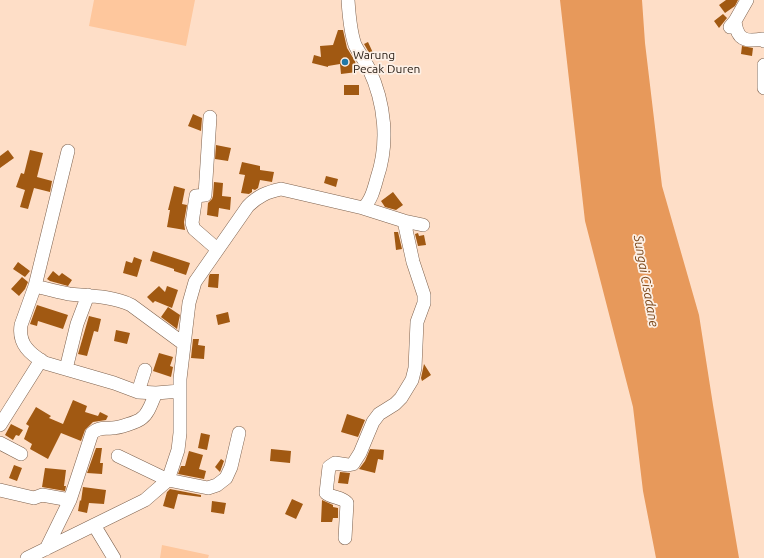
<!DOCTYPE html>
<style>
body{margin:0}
canvas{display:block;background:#fedec7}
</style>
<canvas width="764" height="558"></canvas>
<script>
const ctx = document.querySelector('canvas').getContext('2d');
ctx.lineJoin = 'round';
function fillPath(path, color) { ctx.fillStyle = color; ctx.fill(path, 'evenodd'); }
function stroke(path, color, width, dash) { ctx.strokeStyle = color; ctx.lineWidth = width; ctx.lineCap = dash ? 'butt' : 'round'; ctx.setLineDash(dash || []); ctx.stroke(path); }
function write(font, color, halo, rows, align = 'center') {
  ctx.font = font + ' Ubuntu,sans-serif'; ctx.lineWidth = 3.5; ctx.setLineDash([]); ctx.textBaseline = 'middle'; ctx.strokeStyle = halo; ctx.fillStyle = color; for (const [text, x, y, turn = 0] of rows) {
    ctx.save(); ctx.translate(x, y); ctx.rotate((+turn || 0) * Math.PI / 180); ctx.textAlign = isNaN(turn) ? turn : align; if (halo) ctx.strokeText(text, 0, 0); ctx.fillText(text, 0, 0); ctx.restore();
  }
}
fillPath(new Path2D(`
 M 94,0 L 195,0 L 186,46 L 89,26 Z
 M 162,545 L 209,555 L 208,558 L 160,558 Z`), '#fec79d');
fillPath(new Path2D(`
 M 560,0 L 642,0 L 645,43 L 662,186 L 699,315 L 713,405 L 739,558 L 656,558 L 643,491 L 633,407 L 585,221 Z`), '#e7995b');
fillPath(new Path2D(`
 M 726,0 L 738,0 L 735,6 L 725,13 L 719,5 Z
 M 723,14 L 727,18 L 719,28 L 714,21 Z
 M 338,30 L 343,30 L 347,48 L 355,61 L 357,72 L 341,74 L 340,64 L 328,66 L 328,67 L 312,63 L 314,55 L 321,57 L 320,46 L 333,45 Z
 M 368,42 L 374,55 L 371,56 L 364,44 Z
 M 742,46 L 753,48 L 752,56 L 741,54 Z
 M 344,85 L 359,85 L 359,95 L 344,95 Z
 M 193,114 L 202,118 L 201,131 L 188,126 Z
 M 216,145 L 231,148 L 228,161 L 215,159 Z
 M 8,150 L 14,158 L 0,168 L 0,156 Z
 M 30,150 L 43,153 L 37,177 L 52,181 L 50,192 L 34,188 L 28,209 L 20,207 L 25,190 L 16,187 L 21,173 L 24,174 Z
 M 242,162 L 260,166 L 260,170 L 274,172 L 272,182 L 260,180 L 258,188 L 255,190 L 252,189 L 252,192 L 249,194 L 241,193 L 245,175 L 239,174 Z
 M 326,176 L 338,179 L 336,187 L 324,183 Z
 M 214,182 L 223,183 L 222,196 L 231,197 L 230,210 L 219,208 L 218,217 L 207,215 L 208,203 L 212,199 L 213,196 Z
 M 174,186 L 185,189 L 182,204 L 187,205 L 184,222 L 185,230 L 167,227 L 170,210 L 168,210 Z
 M 393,192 L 403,205 L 396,210 L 385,207 L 381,201 Z
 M 394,232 L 398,232 L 402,249 L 396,250 Z
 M 418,233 L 419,236 L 424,235 L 426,245 L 418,246 L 415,234 Z
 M 153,251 L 190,263 L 186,275 L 174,271 L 174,269 L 150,261 Z
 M 134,257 L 142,260 L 137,277 L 123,273 L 126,261 L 132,263 Z
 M 18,262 L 30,271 L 25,277 L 13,269 Z
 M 53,271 L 59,276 L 62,273 L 72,280 L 68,286 L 50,281 L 47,279 Z
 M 210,274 L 219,274 L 218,288 L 208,287 L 209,276 Z
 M 22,277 L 28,282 L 25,289 L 19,296 L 11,289 Z
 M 159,286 L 165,292 L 167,286 L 178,290 L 172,308 L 155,301 L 153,303 L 147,297 Z
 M 37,305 L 68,315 L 63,329 L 38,321 L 37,326 L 30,324 Z
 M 168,307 L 180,315 L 177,329 L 161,317 Z
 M 228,312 L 230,322 L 218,325 L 216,315 Z
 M 89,316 L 101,319 L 98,332 L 94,331 L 87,356 L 78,354 Z
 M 116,330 L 130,333 L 127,344 L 114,341 Z
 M 193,339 L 199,339 L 198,345 L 205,346 L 204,359 L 191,358 Z
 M 159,353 L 173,357 L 170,366 L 173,367 L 171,377 L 153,371 Z
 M 424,364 L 431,375 L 422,381 L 421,378 Z
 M 73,400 L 87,406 L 85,412 L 98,416 L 100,412 L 108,416 L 106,420 L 93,422 L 85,430 L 81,441 L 61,433 L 48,459 L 30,449 L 32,444 L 24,439 L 29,426 L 26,424 L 36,407 L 51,416 L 49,418 L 63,424 Z
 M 347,414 L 365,420 L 358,437 L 341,432 Z
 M 11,424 L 23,430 L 19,436 L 16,435 L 13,440 L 5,435 Z
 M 201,433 L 210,435 L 207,450 L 198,448 Z
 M 96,448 L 102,448 L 100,463 L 103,463 L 102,474 L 87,473 Z
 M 271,449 L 291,451 L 290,463 L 270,461 Z
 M 370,449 L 384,450 L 383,460 L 378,459 L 375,473 L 359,469 L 365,461 Z
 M 189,451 L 203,455 L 199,469 L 206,471 L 204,479 L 178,474 L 181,466 L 185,466 Z
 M 221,459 L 224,461 L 220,472 L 215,467 Z
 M 14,465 L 22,468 L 17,481 L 9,478 Z
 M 45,468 L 66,470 L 64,486 L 66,486 L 65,491 L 42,487 Z
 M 340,472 L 350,473 L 348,484 L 338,483 Z
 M 83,487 L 106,490 L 104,504 L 89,503 L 87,513 L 78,511 L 80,500 L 81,501 Z
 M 170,489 L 201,495 L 201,497 L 178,494 L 174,509 L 163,506 L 167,492 Z
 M 292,499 L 303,504 L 296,519 L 285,514 Z
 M 322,500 L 333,505 L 333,507 L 338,508 L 338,518 L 333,518 L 332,522 L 321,522 Z
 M 212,501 L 226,503 L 224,514 L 211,512 Z`), '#a15912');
const minor = new Path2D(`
 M 348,0 C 349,15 350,31 355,45 C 359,53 365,61 369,69 C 385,103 389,143 377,178 C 374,189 371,201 363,208
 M 735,21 C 737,40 745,42 763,39 L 764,41
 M 730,27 L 735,21 L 747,0
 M 764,65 L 764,88
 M 210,117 L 205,195 L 196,196 L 192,223 L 194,229 L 217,249
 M 68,151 L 35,286 L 21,325 C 18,344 30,354 45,363 L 114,383 L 138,392 L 156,393 L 180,391
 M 35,286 C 47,289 58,292 69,294 C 90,296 112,296 131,305 L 184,344
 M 66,369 L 77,324 L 88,295
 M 138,392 L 145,370
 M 0,425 L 41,360
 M 0,443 L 21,454
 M 118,456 L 168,480 L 208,488 L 217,485 L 226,478 L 231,467 L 239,433
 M 0,490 L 34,498 L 42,495 L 70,500
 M 94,525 L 114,558
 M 345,538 L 347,503 C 342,497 332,498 326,493 L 329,467 L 335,463 L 348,465 L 353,464 L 360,453 L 373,422 L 379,414 L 395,404 L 401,398 L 412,380 L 415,368 L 417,322 L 424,303 L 424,295 L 413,262 L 404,221
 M 46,549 L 70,500 L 92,433 C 99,427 104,429 112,428 C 118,428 138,422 142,418 C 149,413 152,401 156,393
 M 27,558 L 145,500 L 168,480 L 178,450 L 180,433 L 180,379 L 189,303 L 195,282 L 248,206 C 258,196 267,192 281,189 L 363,208 L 404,221 L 423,225`);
stroke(minor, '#7e624e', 14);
stroke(minor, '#fff', 13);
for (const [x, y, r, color] of [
 [345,62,4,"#2178a7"]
]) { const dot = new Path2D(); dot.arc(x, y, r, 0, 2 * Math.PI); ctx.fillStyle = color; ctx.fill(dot); stroke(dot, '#fdf0e6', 1.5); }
write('12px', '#261b12', '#fdf0e6', [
 ["Warung",353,55],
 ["Pecak Duren",353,69]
], 'left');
write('italic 13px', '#7b481b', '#fdf0e6', [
 ["Sungai Cisadane",646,281,80]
]);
</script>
